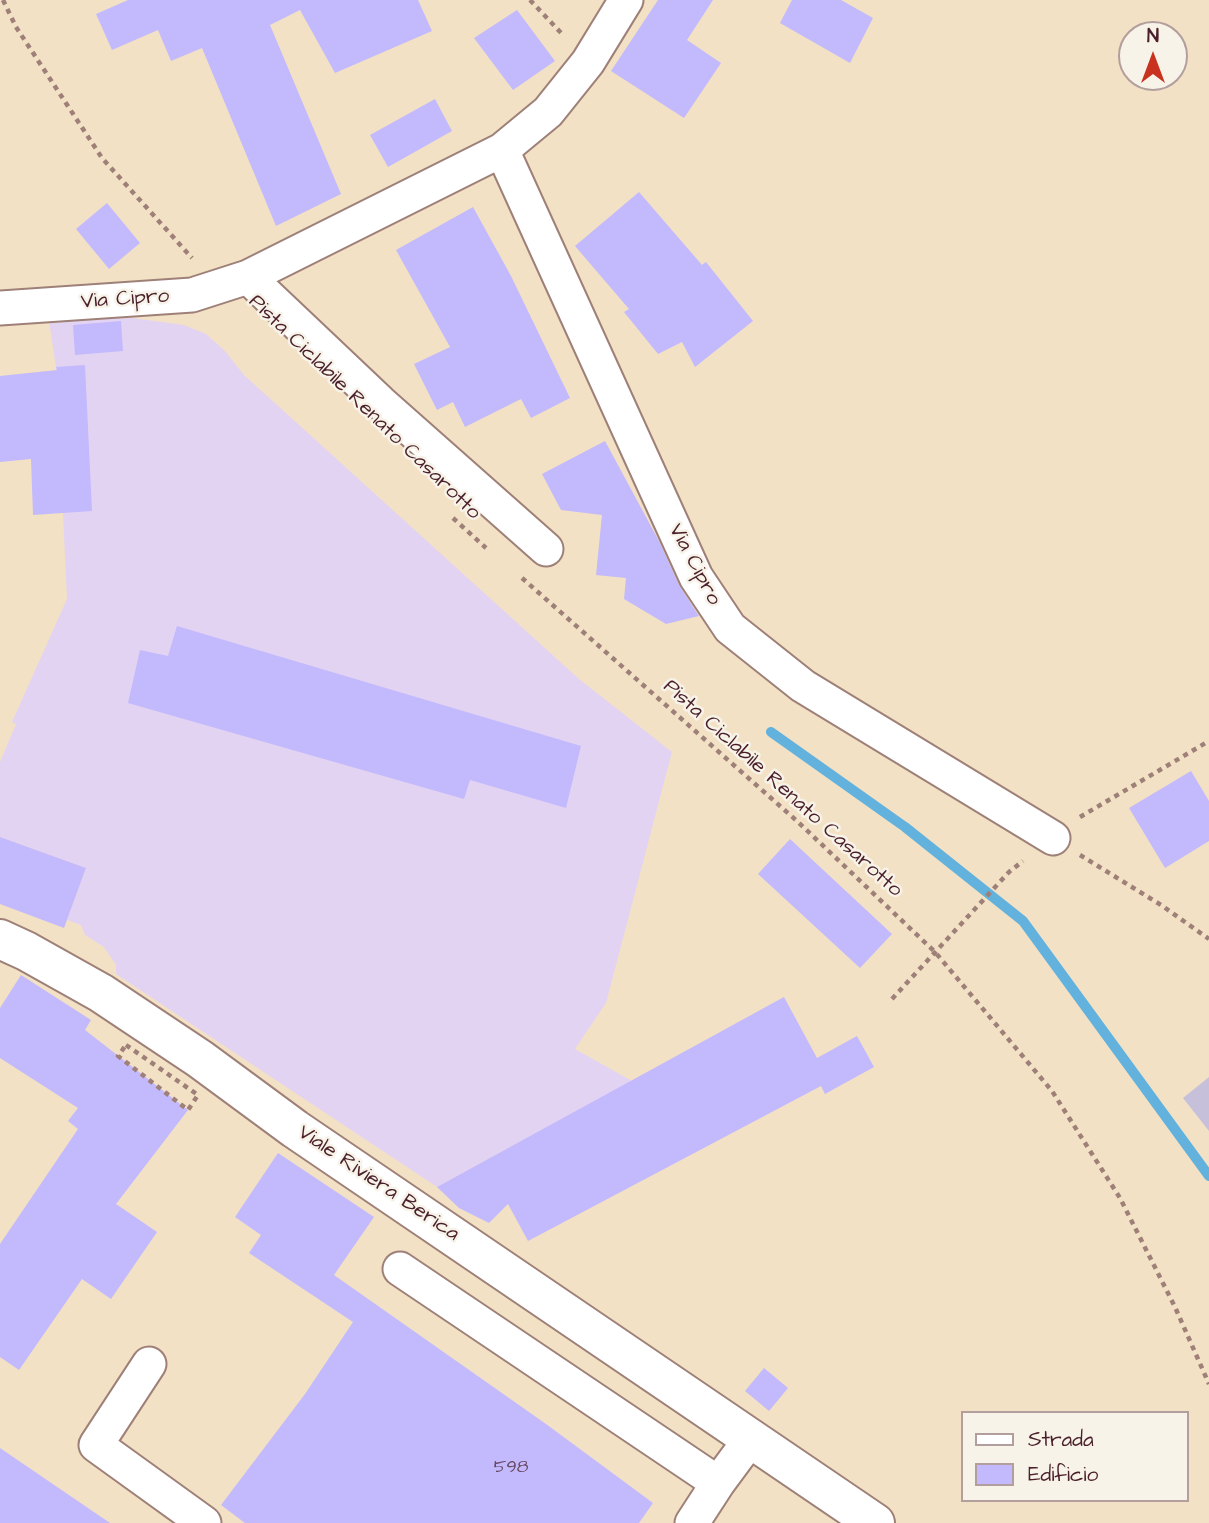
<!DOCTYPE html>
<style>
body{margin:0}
#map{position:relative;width:1209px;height:1523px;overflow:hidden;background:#f2e1c5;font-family:"Architects Daughter",sans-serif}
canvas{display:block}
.legend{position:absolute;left:961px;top:1411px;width:228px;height:91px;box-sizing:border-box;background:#f7f3e8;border:2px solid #b29e9c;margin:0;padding:9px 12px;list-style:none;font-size:21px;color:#4a1f2b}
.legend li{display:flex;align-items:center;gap:14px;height:35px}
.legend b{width:35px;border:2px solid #b29e9c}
.north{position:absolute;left:1118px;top:21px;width:70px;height:70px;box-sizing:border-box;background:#f7f3e8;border:2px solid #b29e9c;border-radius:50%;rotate:0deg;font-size:19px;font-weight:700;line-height:28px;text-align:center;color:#4a1f2b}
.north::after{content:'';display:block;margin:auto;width:24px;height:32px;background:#c8321e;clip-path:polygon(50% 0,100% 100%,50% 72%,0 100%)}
</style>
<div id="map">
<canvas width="1209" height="1523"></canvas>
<ul class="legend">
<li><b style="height:9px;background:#fff"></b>Strada</li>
<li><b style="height:19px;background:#c3b9fd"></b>Edificio</li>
</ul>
<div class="north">N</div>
</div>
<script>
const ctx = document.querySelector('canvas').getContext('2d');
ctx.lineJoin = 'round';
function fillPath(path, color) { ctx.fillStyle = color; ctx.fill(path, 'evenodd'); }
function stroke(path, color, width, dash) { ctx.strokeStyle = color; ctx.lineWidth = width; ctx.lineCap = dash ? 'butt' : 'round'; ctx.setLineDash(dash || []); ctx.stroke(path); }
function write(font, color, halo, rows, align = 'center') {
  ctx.font = font + ' "Architects Daughter",sans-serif'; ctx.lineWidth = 5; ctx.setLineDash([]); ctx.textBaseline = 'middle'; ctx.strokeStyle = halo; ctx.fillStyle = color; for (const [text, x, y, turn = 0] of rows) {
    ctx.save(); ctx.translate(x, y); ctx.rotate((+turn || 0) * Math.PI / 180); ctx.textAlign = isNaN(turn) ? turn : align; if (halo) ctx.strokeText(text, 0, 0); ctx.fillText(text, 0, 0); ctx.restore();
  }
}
fillPath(new Path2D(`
 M 132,318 L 184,325 L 206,334 L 225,351 L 244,375 L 579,679 L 672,752 L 606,1003 L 575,1049 L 632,1081 L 437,1187 L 116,974 L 116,965 L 104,947 L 85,935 L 81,925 L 67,920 L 86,868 L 0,837 L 0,762 L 16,724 L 12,722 L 67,599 L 56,367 L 49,321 Z`), '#e3d3f2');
fillPath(new Path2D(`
 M 1209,1077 L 1209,1131 L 1183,1098 Z`), '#c6c0da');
stroke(new Path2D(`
 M 771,732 L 905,827 L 1023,921 L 1209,1176`), '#62b2dd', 10);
fillPath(new Path2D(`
 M 128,0 L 418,0 L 432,31 L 335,73 L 300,10 L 270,25 L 341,194 L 276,226 L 202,48 L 171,61 L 158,30 L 112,50 L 96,14 Z
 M 658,0 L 713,0 L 687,40 L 721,63 L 684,118 L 611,71 Z
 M 792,0 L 841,0 L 873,18 L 850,63 L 780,23 Z
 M 517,10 L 555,61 L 513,90 L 474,38 Z
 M 435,99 L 452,131 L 388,167 L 370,135 Z
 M 639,192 L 702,265 L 706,262 L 753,321 L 695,367 L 682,342 L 658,354 L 624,312 L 629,309 L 575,246 Z
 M 107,203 L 140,243 L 109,269 L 76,229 Z
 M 473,207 L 511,276 L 570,398 L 531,418 L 521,399 L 465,427 L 453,402 L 437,410 L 414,364 L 450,347 L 396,250 Z
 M 121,321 L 123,351 L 75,355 L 73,325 Z
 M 85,365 L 92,511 L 33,515 L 31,459 L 0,462 L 0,376 L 57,370 L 56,367 Z
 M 605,441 L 659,541 L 679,585 L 699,616 L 666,624 L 624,599 L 626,578 L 596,575 L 602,515 L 561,510 L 542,474 Z
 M 177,626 L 581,746 L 566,808 L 470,780 L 464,799 L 128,703 L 140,650 L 168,656 Z
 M 1191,771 L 1209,801 L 1209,841 L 1165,868 L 1129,808 Z
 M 0,837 L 86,868 L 64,928 L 0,904 Z
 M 790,839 L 892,934 L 860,968 L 758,874 Z
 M 21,975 L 91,1020 L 85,1030 L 188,1110 L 116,1204 L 157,1232 L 111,1299 L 82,1279 L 19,1370 L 0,1357 L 0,1244 L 78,1129 L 68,1121 L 78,1108 L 0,1058 L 0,1008 Z
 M 784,997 L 817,1058 L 857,1036 L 874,1067 L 825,1094 L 821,1086 L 528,1241 L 508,1204 L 489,1223 L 459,1208 L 437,1187 Z
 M 278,1153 L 374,1217 L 334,1275 L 546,1424 L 653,1503 L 639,1523 L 245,1523 L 221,1505 L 305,1394 L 353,1322 L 249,1253 L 261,1235 L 235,1217 Z
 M 764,1368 L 788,1388 L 769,1411 L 745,1391 Z
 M 0,1448 L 110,1523 L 0,1523 Z`), '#c3b9fd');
const minor = new Path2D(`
 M 502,150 L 696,577 L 730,628 L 803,686 L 1053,838
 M 248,277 L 380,402 L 546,549
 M 0,308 L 192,295 L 248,277 L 502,150 L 548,112 L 588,62 L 626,0
 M 400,1269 L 718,1483 L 692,1523
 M 149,1364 L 96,1445 L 204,1523
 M 718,1483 L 752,1437`);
const primary = new Path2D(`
 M 0,939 L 26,951 L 101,993 L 200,1059 L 295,1129 L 875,1523`);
stroke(minor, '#9e8078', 37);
stroke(primary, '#9e8078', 42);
stroke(new Path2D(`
 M 3,0 L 16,27 L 102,158 L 192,258
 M 530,0 L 564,36
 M 453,518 L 486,548
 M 522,578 L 797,821 L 935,952 L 1052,1091 L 1120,1198 L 1175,1307 L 1209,1384
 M 1080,817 L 1209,741
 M 1080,855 L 1161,905 L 1209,939
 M 892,999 L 1009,872 L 1023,861
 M 126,1045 L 198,1095 L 188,1110 L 118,1056 Z`), '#9e8078', 4.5, [5, 5]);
stroke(minor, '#fff', 33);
stroke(primary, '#fff', 38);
write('18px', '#684660', null, [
 ["598",511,1468]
]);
write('21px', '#4a1f2b', '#f7f3e8', [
 ["Via Cipro",125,300,-4],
 ["Pista Ciclabile Renato Casarotto",364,408,44],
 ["Via Cipro",694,565,62],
 ["Pista Ciclabile Renato Casarotto",782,789,42],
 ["Viale Riviera Berica",378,1184,34]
]);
</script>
